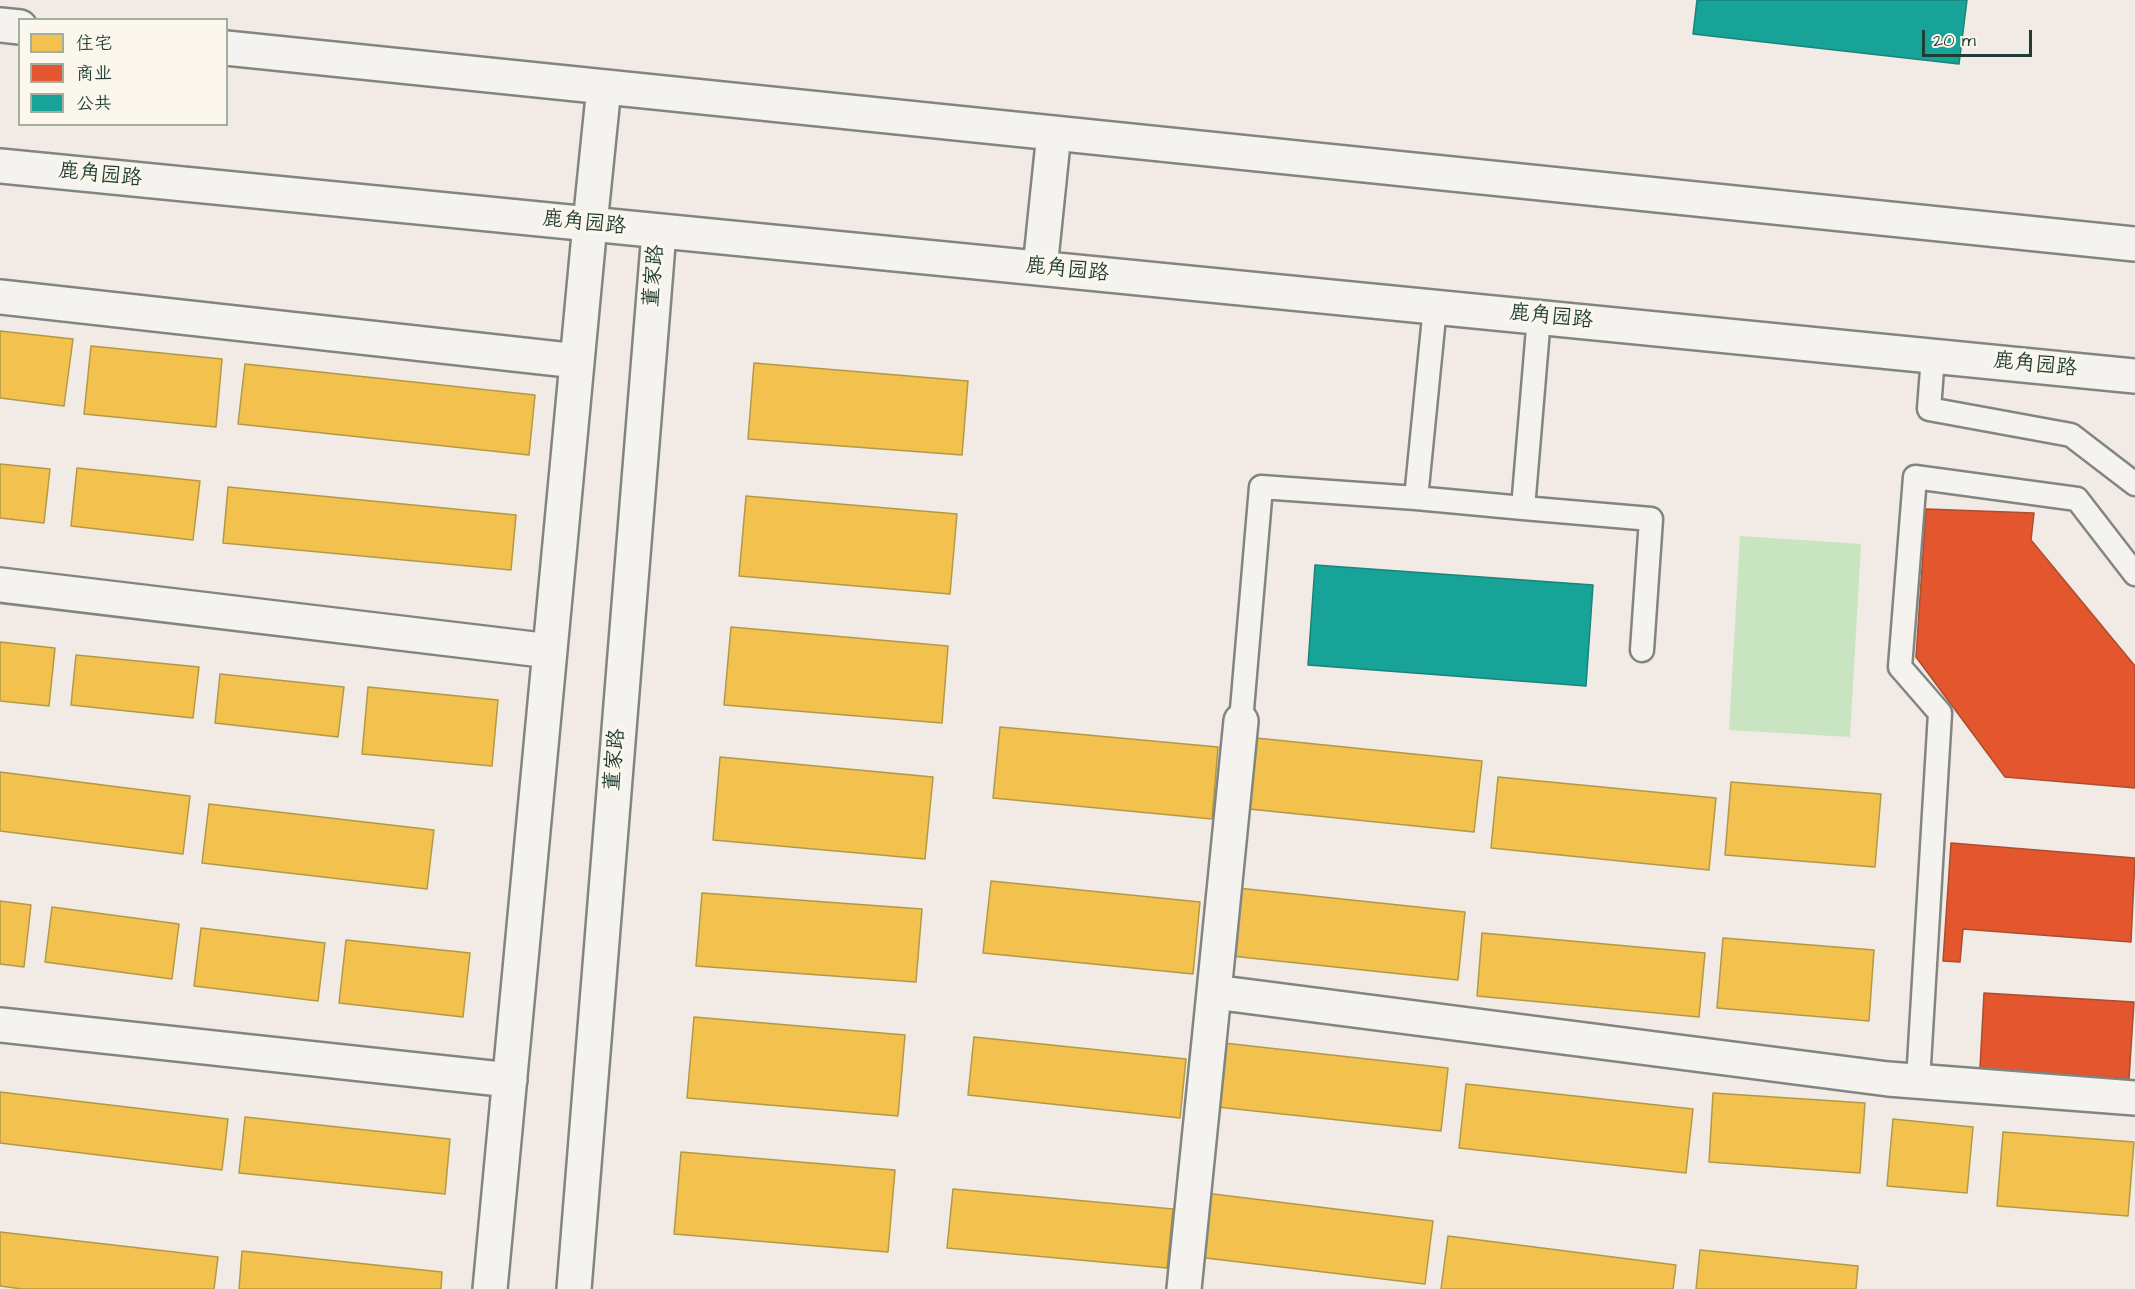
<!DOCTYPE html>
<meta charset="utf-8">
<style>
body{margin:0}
#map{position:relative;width:2135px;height:1289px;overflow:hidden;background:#f2eae4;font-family:"Architects Daughter","LXGW WenKai TC",sans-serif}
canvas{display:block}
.legend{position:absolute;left:18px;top:18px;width:210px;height:108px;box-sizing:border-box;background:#fbf7ec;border:2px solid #a3ada2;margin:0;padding:8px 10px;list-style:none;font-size:18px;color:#1f3d34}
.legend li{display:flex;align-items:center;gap:12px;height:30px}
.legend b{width:30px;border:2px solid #a3ada2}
.scale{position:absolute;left:1922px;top:30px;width:110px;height:27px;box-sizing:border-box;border:3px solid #1f3d34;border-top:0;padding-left:8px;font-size:18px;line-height:21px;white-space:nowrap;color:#1f3d34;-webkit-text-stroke:4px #fbf7ec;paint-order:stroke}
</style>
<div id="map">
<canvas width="2135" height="1289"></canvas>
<ul class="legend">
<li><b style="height:16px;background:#f2c14e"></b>住宅</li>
<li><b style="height:16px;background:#e4572e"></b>商业</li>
<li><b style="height:16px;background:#17a398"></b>公共</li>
</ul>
<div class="scale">20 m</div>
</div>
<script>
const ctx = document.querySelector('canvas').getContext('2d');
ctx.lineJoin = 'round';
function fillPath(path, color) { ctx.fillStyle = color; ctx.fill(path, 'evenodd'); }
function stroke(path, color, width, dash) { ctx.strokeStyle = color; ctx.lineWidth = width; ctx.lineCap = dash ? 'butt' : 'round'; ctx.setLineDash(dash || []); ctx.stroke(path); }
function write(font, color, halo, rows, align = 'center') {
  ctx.font = font + ' "Architects Daughter","LXGW WenKai TC",sans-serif'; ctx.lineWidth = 6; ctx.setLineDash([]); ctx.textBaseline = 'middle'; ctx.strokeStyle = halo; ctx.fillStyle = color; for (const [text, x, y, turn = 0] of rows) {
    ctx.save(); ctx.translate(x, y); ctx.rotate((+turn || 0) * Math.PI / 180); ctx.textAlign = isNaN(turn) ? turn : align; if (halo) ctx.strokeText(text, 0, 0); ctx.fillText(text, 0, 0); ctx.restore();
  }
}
fillPath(new Path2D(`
 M 1740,536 L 1861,544 L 1850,737 L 1729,730 Z`), '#c8e4c1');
const homes = new Path2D(`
 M 0,331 L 73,339 L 64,406 L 0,398 Z
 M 91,346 L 222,359 L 216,427 L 84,414 Z
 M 754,363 L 968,381 L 962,455 L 748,439 Z
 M 245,364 L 535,395 L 529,455 L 238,424 Z
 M 0,464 L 50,469 L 44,523 L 0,518 Z
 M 77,468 L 200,481 L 193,540 L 71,526 Z
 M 228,487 L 516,515 L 511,570 L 223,543 Z
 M 746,496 L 957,514 L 950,594 L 739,576 Z
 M 731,627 L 948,646 L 942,723 L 724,705 Z
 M 0,642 L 55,648 L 49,706 L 0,701 Z
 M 76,655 L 199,667 L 193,718 L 71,705 Z
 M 220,674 L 344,687 L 338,737 L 215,723 Z
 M 368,687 L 498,700 L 492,766 L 362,754 Z
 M 1000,727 L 1218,747 L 1212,819 L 993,798 Z
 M 1256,738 L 1482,761 L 1474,832 L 1249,809 Z
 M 720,757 L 933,777 L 925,859 L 713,840 Z
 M 0,772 L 190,796 L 183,854 L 0,831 Z
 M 1498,777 L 1716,798 L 1709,870 L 1491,848 Z
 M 1731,782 L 1881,794 L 1875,867 L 1725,855 Z
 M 209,804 L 434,830 L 427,889 L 202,863 Z
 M 991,881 L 1200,902 L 1193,974 L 983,953 Z
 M 1238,888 L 1465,912 L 1458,980 L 1231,956 Z
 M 702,893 L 922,909 L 916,982 L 696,966 Z
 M 0,901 L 31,905 L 24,967 L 0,964 Z
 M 52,907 L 179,924 L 172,979 L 45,962 Z
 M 201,928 L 325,943 L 318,1001 L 194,986 Z
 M 1482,933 L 1705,953 L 1699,1017 L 1477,996 Z
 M 1723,938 L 1874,950 L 1869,1021 L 1717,1008 Z
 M 346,940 L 470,953 L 463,1017 L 339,1003 Z
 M 694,1017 L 905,1035 L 898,1116 L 687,1098 Z
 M 974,1037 L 1186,1059 L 1180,1118 L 968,1095 Z
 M 1224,1043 L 1448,1068 L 1441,1131 L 1217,1107 Z
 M 1466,1084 L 1693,1109 L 1686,1173 L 1459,1148 Z
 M 0,1092 L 228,1119 L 222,1170 L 0,1143 Z
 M 1713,1093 L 1865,1103 L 1860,1173 L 1709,1162 Z
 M 245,1117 L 450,1139 L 445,1194 L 239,1173 Z
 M 1893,1119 L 1973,1127 L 1967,1193 L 1887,1186 Z
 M 2003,1132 L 2134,1142 L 2128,1216 L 1997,1206 Z
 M 681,1152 L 895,1170 L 888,1252 L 674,1234 Z
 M 953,1189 L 1173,1209 L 1167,1268 L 947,1248 Z
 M 1205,1193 L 1433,1221 L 1425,1284 L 1197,1257 Z
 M 0,1232 L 218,1257 L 214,1289 L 22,1289 L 0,1286 Z
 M 1448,1236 L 1676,1265 L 1673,1289 L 1441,1289 Z
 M 1700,1250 L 1858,1266 L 1856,1289 L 1696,1289 Z
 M 242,1251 L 442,1272 L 441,1289 L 239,1289 Z`);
fillPath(homes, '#f2c14e');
stroke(homes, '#b39946', 1.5);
const shops = new Path2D(`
 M 1926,509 L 2034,513 L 2031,540 L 2135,666 L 2135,788 L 2005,777 L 1916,657 Z
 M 1951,843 L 2135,858 L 2131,942 L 1963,929 L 1960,962 L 1943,961 Z
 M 1984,993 L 2134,1002 L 2129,1079 L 1980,1068 Z`);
fillPath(shops, '#e4572e');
stroke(shops, '#a94f30', 1.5);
const public = new Path2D(`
 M 1697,0 L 1967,0 L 1959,64 L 1693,34 Z
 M 1315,565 L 1593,585 L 1586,686 L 1308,665 Z`);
fillPath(public, '#17a398');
stroke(public, '#19847a', 1.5);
const service = new Path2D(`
 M 1435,307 L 1416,498 L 1523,508 L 1539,317
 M 1933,356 L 1929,409 L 2071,435 L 2135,484
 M 1523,508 L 1651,519 L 1642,650
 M 1241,721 L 1261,487 L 1416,498
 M 1918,1081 L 1940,713 L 1900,667 L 1915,477 L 2077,499 L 2135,574`);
const minor = new Path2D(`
 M 0,297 L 577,361
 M 0,585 L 550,651
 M 1241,721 L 1214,992 L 1888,1079 L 2135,1098
 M 0,1025 L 510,1080
 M 490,1289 L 590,224
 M 1184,1289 L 1214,992`);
const tertiary = new Path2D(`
 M 0,25 L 20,27
 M 226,48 L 2135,244
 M 0,166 L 2135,376
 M 590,224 L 604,87
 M 1040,268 L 1054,133
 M 574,1289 L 659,232`);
stroke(service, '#838581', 27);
stroke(minor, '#838581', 38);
stroke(tertiary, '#838581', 38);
stroke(service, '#f5f3ef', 22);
stroke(minor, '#f5f3ef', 33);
stroke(tertiary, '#f5f3ef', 33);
write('21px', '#1f3d34', '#fbf7ec', [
 ["鹿角园路",100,176,6],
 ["鹿角园路",584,224,6],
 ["鹿角园路",1067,271,6],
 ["董家路",655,276,-85],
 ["鹿角园路",1551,318,6],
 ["鹿角园路",2035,366,6],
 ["董家路",616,760,-85]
]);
</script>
